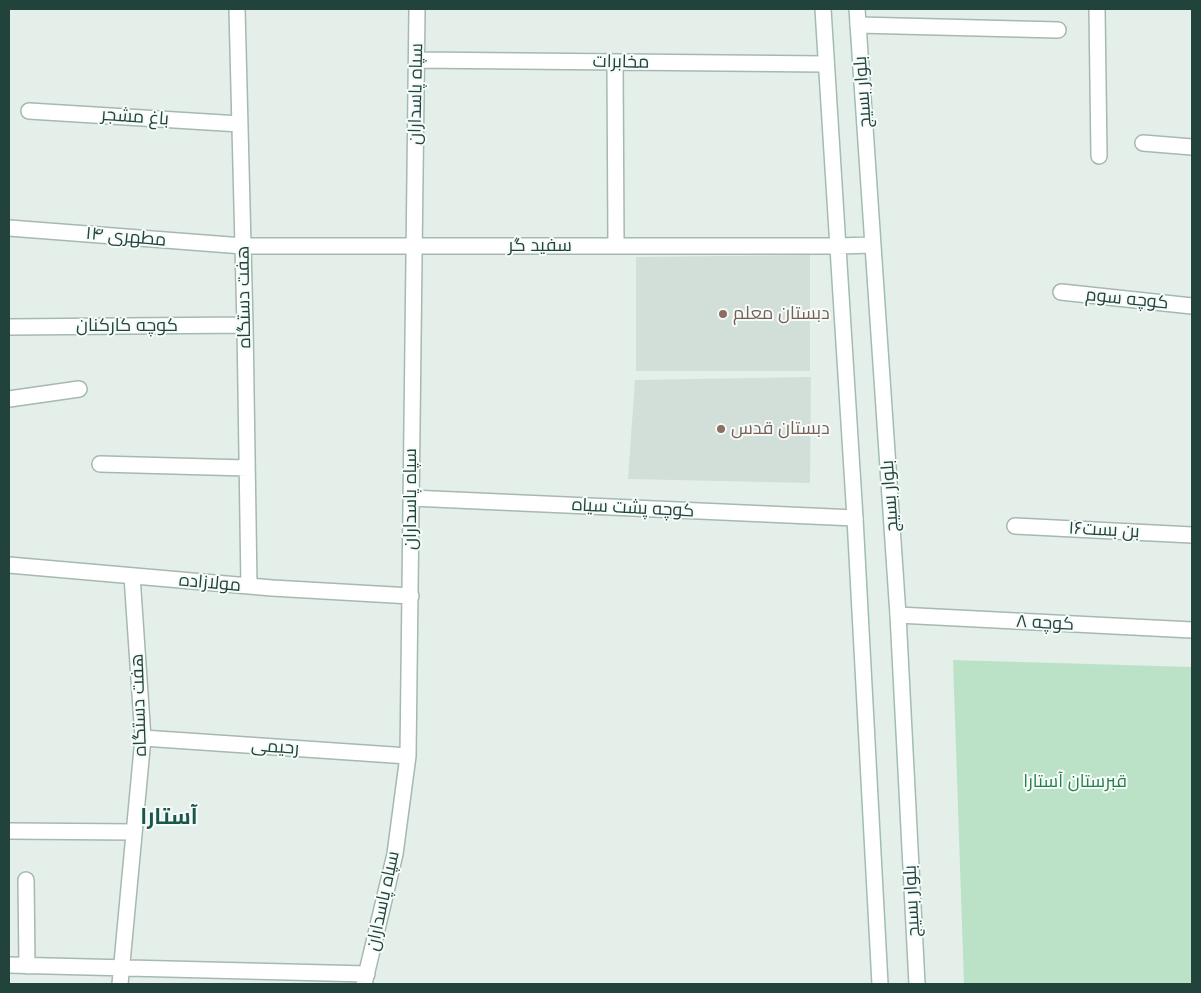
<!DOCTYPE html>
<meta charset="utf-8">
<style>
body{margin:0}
#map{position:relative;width:1201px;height:993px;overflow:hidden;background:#e4efea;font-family:Montserrat,sans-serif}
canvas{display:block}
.frame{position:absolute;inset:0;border:10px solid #21433b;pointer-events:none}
</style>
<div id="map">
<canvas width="1201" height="993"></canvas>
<div class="frame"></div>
</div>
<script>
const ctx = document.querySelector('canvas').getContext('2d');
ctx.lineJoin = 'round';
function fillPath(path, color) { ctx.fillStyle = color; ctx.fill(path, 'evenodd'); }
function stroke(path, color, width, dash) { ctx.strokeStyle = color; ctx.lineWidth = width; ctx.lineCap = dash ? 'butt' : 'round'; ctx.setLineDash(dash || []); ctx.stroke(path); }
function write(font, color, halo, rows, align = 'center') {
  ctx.font = font + ' Montserrat,Cairo,sans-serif'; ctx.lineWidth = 4; ctx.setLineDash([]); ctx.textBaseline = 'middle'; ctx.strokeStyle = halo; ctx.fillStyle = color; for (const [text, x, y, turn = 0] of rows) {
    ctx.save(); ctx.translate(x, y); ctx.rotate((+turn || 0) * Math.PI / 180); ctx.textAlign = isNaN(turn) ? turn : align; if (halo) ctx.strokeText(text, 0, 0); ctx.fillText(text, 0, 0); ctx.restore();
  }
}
fillPath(new Path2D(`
 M 810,255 L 810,371 L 636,371 L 636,257 Z
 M 811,377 L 810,483 L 628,479 L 635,380 Z`), '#d2dfd9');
fillPath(new Path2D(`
 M 953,660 L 1192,667 L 1192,984 L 964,984 Z`), '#bbe2c7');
const minor = new Path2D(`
 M 237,9 L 245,325 L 249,586
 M 1097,9 L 1099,156
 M 858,25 L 1058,30
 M 417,60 L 825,64
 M 615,62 L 616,246
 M 29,111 L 240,124
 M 1143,143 L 1192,147
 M 9,228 L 243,246 L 837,246
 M 1061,292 L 1192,306
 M 9,327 L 245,325
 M 9,399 L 79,389
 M 100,464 L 247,468
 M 411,498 L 855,518
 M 1015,526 L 1192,535
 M 9,565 L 272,588 L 411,596
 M 898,615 L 1192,630
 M 143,738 L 408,756
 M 9,831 L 134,832
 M 26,880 L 27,966
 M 9,965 L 367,974
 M 120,984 L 143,738 L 132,576
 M 364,984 L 395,854 L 408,756 L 417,9`);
const secondary = new Path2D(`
 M 823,9 L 855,518 L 880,984
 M 857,9 L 898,615 L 917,984
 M 837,246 L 873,245`);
stroke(minor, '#a6b8b2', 18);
stroke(secondary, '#a1bcb3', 18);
stroke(minor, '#fff', 15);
stroke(secondary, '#fff', 15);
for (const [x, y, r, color] of [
 [723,314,5,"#8d6e63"],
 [721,429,5,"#8d6e63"]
]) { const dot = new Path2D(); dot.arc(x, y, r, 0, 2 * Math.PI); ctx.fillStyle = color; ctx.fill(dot); stroke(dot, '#f5fbf8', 2); }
write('18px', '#21433b', '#f5fbf8', [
 ["مخابرات",621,62,1],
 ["بلوار بسیج",863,92,-94],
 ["سپاه پاسداران",416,94,-89],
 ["باغ مشجر",135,117,4],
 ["مطهری ۱۴",126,237,5],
 ["سفید گر",540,246],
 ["هفت دستگاه",244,297,-91],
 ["کوچه سوم",1127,299,6],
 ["کوچه کارکنان",127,326],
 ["بلوار بسیج",890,496,-94],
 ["سپاه پاسداران",411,499,-90],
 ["کوچه پشت سیاه",633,508,3],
 ["بن بست۱۶",1104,530,3],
 ["مولازاده",210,583,5],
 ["کوچه ۸",1045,623,3],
 ["هفت دستگاه",139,705,-92],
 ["رحیمی",275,747,4],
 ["سپاه پاسداران",383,901,-78],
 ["بلوار بسیج",912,901,-93]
]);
write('18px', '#785e54', '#f5fbf8', [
 ["دبستان معلم",733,314],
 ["دبستان قدس",731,429]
], 'left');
write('18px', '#277e4c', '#f5fbf8', [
 ["قبرستان آستارا",1075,782]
]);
write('bold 22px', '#1a574b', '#f5fbf8', [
 ["آستارا",169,818]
]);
</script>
